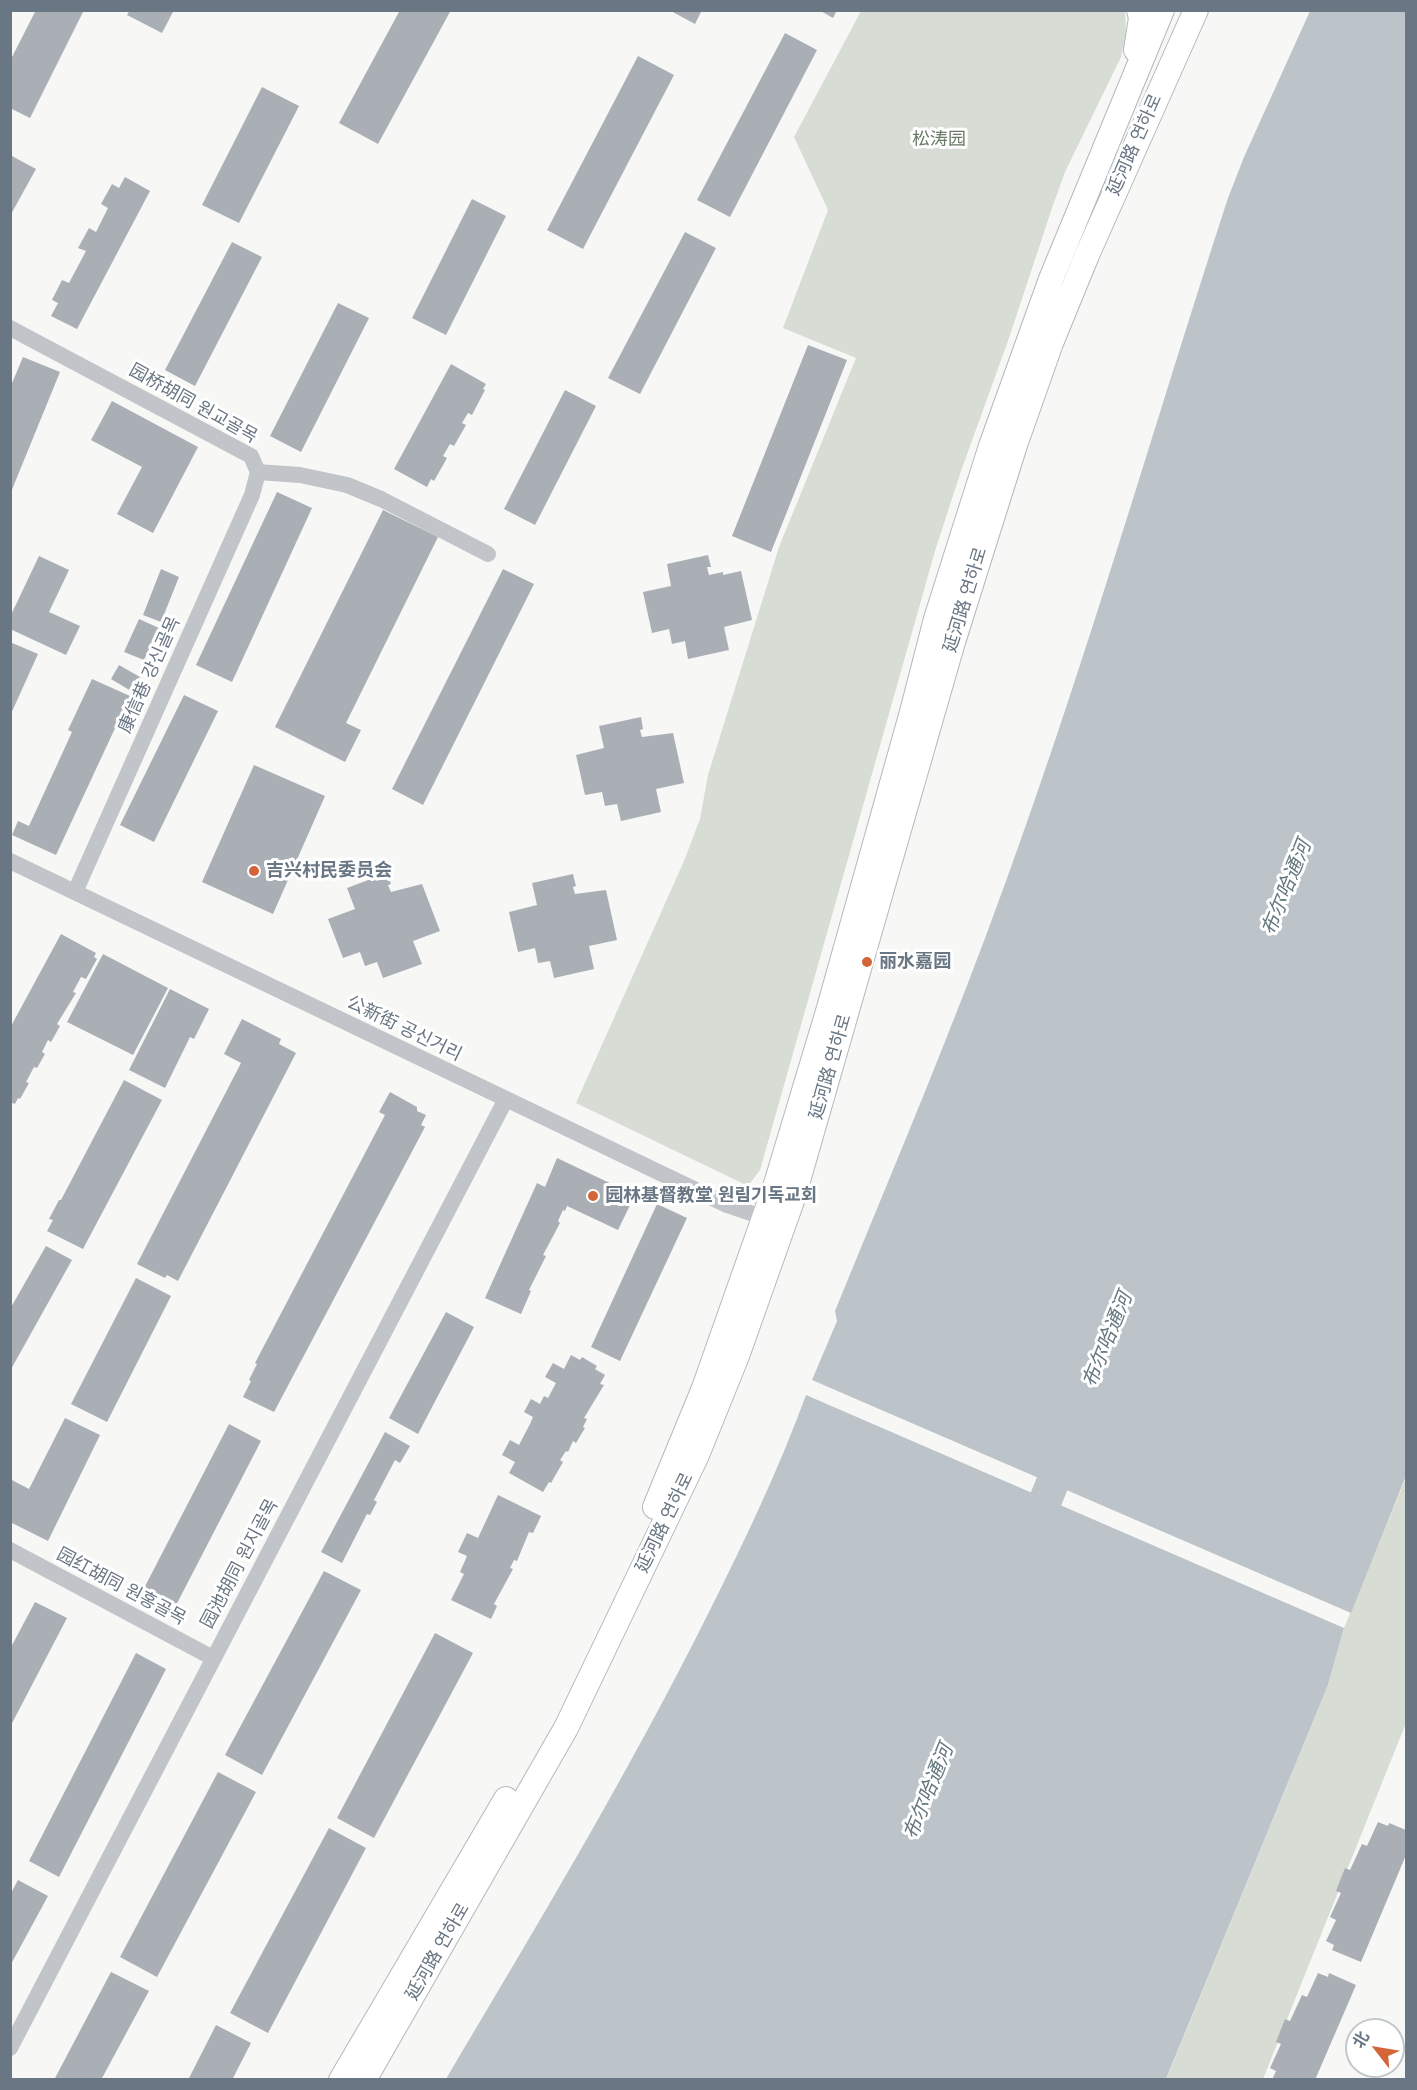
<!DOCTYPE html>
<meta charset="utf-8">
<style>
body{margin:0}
#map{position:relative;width:1417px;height:2090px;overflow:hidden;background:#f7f7f5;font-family:Helvetica,"Noto Sans SC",sans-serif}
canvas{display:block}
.frame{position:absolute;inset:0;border:12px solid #697683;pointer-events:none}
.north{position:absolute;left:1345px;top:2018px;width:60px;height:60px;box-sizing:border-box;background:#fff;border:2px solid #c3c8cd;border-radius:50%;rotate:301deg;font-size:16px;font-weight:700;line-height:24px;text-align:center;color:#697683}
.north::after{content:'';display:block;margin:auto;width:21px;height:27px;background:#d36539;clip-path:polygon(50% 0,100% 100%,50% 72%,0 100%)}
</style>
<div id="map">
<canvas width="1417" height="2090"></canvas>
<div class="frame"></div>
<div class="north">北</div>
</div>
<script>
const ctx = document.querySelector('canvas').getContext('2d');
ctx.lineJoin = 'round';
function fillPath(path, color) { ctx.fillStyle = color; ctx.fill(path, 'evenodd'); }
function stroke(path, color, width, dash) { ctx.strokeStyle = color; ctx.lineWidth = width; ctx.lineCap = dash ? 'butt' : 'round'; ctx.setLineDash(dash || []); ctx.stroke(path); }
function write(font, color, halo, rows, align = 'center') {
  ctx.font = font + ' Helvetica,"Noto Sans SC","Noto Sans KR",sans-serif'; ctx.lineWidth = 6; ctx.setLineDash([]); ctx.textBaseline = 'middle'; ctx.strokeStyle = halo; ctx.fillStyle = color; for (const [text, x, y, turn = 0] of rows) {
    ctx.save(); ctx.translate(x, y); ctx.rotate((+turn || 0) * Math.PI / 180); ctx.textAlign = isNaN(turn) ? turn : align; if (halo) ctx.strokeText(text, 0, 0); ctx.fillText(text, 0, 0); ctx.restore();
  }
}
fillPath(new Path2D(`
 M 861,11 L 1125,11 L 1126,33 L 1121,57 L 1065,172 L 1053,205 L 1008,341 L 961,471 L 935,551 L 760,1170 L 748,1186 L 576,1103 L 684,861 L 700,819 L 708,775 L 779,547 L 856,358 L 783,328 L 828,210 L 794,137 Z
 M 1406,1478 L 1406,1723 L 1263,2079 L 1166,2080 L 1328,1685 L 1344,1628 Z`), '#d7dcd4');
fillPath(new Path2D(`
 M 1310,11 L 1406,11 L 1406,1476 L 1351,1613 L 812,1380 L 837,1321 L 835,1311 C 893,1169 954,1026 1006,881 C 1088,656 1154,425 1228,198 L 1244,157 Z
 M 806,1395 L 1344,1628 L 1328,1685 L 1166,2079 L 446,2079 C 537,1925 630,1771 710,1610 C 745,1540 779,1469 806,1395 Z`), '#bcc4ca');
stroke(new Path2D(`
 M 1029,1541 L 1069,1442`), '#bcc4ca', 33);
fillPath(new Path2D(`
 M 36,10 L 84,10 L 30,118 L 10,108 L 10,61 Z
 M 130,10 L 174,10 L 162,33 L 127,15 Z
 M 400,10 L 451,10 L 378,144 L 339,123 Z
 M 669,10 L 702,10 L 695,24 Z
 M 819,10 L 837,10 L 833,18 Z
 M 785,33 L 817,50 L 730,217 L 697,200 Z
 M 638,56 L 674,75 L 583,249 L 547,230 Z
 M 262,87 L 299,106 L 239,223 L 202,205 Z
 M 10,155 L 36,169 L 10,216 Z
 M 125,177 L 150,191 L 77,329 L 51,316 L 58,303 L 52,300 L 62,280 L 69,283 L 86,251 L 78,248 L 89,228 L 96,232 L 108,208 L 101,204 L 112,184 L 119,188 Z
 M 472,199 L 506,216 L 446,335 L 412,318 Z
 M 685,232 L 716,248 L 640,394 L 608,378 Z
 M 232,242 L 262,257 L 195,386 L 165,370 Z
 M 338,303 L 369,318 L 301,452 L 270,436 Z
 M 808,345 L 847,360 L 771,552 L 732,536 Z
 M 23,357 L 60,372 L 11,492 L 10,388 Z
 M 451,364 L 486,384 L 483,389 L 485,390 L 472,415 L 468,413 L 462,423 L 466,425 L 454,446 L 450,444 L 443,456 L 447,458 L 434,481 L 431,479 L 427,487 L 394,469 Z
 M 565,390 L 596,406 L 535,525 L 504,509 Z
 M 112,401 L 198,447 L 153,533 L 117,514 L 142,467 L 91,440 Z
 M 277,492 L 312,508 L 232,682 L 196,665 Z
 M 383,510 L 438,537 L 346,723 L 361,730 L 345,762 L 275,727 Z
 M 708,555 L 711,567 L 707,567 L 709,575 L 723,572 L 723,575 L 741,571 L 752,620 L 724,627 L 729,650 L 688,659 L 685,641 L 672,644 L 669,629 L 652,633 L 643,592 L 671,586 L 667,564 Z
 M 39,556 L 69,570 L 49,612 L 80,626 L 66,655 L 10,629 L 10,617 Z
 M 161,569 L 179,577 L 161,622 L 143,615 Z
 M 503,569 L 534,584 L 423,805 L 392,789 Z
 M 139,619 L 159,628 L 144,660 L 124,652 Z
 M 10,642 L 38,654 L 10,716 Z
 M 119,665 L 140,677 L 131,691 L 111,679 Z
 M 92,679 L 130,696 L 56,855 L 12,835 L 18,821 L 29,826 L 72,732 L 68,730 Z
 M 184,695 L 218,711 L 154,842 L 120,825 Z
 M 641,717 L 643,729 L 640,730 L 642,737 L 673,733 L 684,783 L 656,789 L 661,812 L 621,821 L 617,804 L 605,806 L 602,792 L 585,795 L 576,755 L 604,748 L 599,726 Z
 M 254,765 L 325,796 L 273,914 L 202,882 Z
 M 387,873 L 391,884 L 388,885 L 391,892 L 422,884 L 440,931 L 413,941 L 422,964 L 383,978 L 377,962 L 365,966 L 360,952 L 343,958 L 328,919 L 355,909 L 347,888 Z
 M 573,874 L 576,886 L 573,887 L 575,894 L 606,890 L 617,940 L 589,946 L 594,969 L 554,978 L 550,961 L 538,963 L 535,948 L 518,952 L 509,912 L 537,905 L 532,883 Z
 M 61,934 L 96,953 L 94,957 L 97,959 L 86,979 L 81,977 L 73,992 L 76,993 L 57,1024 L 60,1026 L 51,1042 L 48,1040 L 42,1052 L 45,1054 L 37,1068 L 34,1067 L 26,1082 L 29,1083 L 20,1099 L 18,1098 L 15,1104 L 10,1102 L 10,1028 Z
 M 103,954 L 168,988 L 133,1055 L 67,1022 Z
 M 170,989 L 209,1009 L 194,1039 L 190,1037 L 165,1088 L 129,1070 Z
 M 242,1019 L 281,1039 L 279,1044 L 296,1053 L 178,1281 L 167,1275 L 165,1278 L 137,1264 L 241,1063 L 224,1054 Z
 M 124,1080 L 162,1100 L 83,1249 L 47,1231 L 53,1220 L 49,1219 L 59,1200 L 61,1200 Z
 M 390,1092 L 417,1107 L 417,1111 L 426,1115 L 421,1125 L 425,1127 L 274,1412 L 243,1397 L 251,1381 L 249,1380 L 257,1364 L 255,1363 L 385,1115 L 379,1112 Z
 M 557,1158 L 635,1195 L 618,1230 L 567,1206 L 565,1211 L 563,1210 L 558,1221 L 560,1223 L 543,1255 L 546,1256 L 529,1290 L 531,1291 L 521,1314 L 485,1298 L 537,1183 L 545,1187 Z
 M 657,1204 L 687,1218 L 620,1361 L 591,1347 Z
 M 46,1246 L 72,1260 L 10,1371 L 10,1309 Z
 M 136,1278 L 171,1296 L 107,1422 L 71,1404 Z
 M 446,1312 L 474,1327 L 418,1434 L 389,1418 Z
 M 571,1355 L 580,1360 L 582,1357 L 597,1366 L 595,1369 L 605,1375 L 600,1384 L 604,1385 L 584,1418 L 587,1419 L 583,1427 L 585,1428 L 576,1443 L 573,1441 L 568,1452 L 566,1451 L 560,1460 L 563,1462 L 551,1483 L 549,1482 L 543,1492 L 509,1473 L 515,1462 L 502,1455 L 510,1440 L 519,1445 L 530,1424 L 533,1417 L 524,1412 L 531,1399 L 540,1404 L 544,1396 L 548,1398 L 556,1383 L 545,1377 L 553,1363 L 564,1369 Z
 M 65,1418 L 100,1435 L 48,1541 L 10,1522 L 10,1479 L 29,1489 Z
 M 229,1424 L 261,1441 L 172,1613 L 140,1596 Z
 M 385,1432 L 410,1446 L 400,1463 L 395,1460 L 374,1500 L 377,1502 L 370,1515 L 367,1514 L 342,1563 L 321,1552 Z
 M 498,1495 L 541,1516 L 533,1533 L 529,1532 L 517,1561 L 514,1560 L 510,1568 L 513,1569 L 494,1604 L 497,1606 L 491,1619 L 451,1600 L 464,1574 L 460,1572 L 467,1556 L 458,1552 L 467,1533 L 478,1538 Z
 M 324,1571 L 361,1590 L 262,1775 L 225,1755 Z
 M 35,1602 L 67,1618 L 10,1727 L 10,1649 Z
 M 435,1633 L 473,1653 L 374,1838 L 337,1818 Z
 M 136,1653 L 166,1669 L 59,1877 L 29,1861 Z
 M 218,1772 L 256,1792 L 157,1977 L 120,1957 Z
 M 1378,1822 L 1388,1826 L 1389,1823 L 1406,1830 L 1406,1855 L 1361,1962 L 1332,1950 L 1334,1945 L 1326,1941 L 1336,1920 L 1330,1917 L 1341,1893 L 1336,1891 L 1345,1868 L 1350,1870 L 1362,1844 L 1367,1846 Z
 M 329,1828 L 366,1848 L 268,2033 L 230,2013 Z
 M 18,1880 L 48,1896 L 10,1966 L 10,1895 Z
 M 111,1972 L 149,1991 L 101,2080 L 54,2080 Z
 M 1318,1973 L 1328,1977 L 1329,1973 L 1356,1985 L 1315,2080 L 1272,2080 L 1276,2071 L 1270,2068 L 1281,2044 L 1276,2042 L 1285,2019 L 1290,2021 L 1302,1995 L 1307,1997 Z
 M 216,2025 L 251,2043 L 232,2080 L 188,2080 Z`), '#a9afb5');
const secondary = new Path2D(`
 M 1136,50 L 1141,18 L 1139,10
 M 655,1507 L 704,1388 L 776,1184 L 829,1008 L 912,712 L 936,619 L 991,446 L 1051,279 L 1162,10
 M 341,2080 L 506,1799
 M 364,2080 L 566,1728 L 697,1455 L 737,1356 L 793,1198 L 953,642 L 1015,445 L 1051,343 L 1087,255 L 1196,10`);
stroke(secondary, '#b4b8bc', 26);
stroke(new Path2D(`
 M 10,328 L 251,456 L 258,472 L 300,475 L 347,485 L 381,499 L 488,554
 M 10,861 L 727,1205 L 774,1221
 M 75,892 L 252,495 L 258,472
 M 10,1550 L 213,1658
 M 10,2048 L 506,1099`), '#c1c4c8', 16);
stroke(secondary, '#fff', 24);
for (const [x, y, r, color] of [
 [254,871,6,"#d36539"],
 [867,962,6,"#d36539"],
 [593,1196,6,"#d36539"]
]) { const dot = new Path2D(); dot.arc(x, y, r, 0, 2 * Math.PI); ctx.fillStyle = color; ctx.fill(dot); stroke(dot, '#fff', 2); }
write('18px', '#6a7b67', '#fff', [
 ["松涛园",939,140]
]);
write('18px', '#697683', '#fff', [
 ["延河路 연하로",1135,145,-66],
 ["园桥胡同 원교골목",193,404,29],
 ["延河路 연하로",966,600,-73],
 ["康信巷 강신골목",150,675,-66],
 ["公新街 공신거리",404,1029,26],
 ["延河路 연하로",831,1067,-74],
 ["延河路 연하로",665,1523,-64],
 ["园池胡同 원지골목",240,1564,-62],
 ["园红胡同 원홍골목",121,1587,28],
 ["延河路 연하로",438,1952,-60]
]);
write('bold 18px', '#697683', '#fff', [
 ["吉兴村民委员会",266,871],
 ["丽水嘉园",879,962],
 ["园林基督教堂 원림기독교회",605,1196]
], 'left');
write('italic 20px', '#65777f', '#fff', [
 ["布尔哈通河",1287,888,-68],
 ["布尔哈通河",1108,1340,-68],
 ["布尔哈通河",929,1792,-68]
]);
</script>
